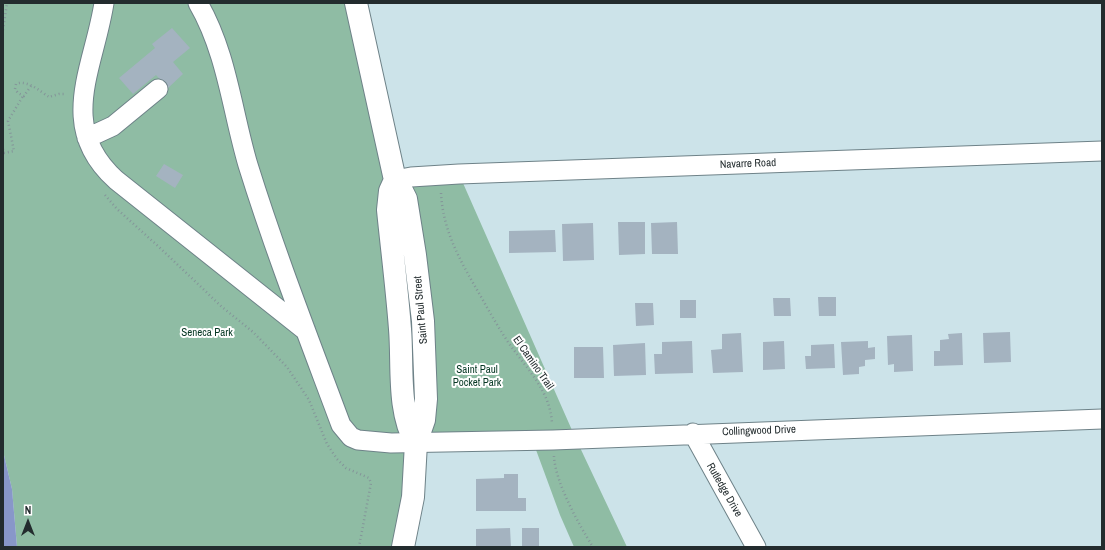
<!DOCTYPE html>
<style>
body{margin:0}
#map{position:relative;width:1105px;height:550px;overflow:hidden;background:#cce3e9;font-family:"Archivo Narrow",sans-serif}
canvas{display:block}
.frame{position:absolute;inset:0;border:4px solid #232c2e;pointer-events:none}
.north{position:absolute;left:8px;top:502px;width:40px;height:40px;-webkit-text-stroke:3px #fff;paint-order:stroke;rotate:0deg;font-size:11px;font-weight:700;line-height:16px;text-align:center;color:#232c2e}
.north::after{content:'';display:block;margin:auto;width:14px;height:18px;background:#232c2e;clip-path:polygon(50% 0,100% 100%,50% 72%,0 100%)}
</style>
<div id="map">
<canvas width="1105" height="550"></canvas>
<div class="frame"></div>
<div class="north">N</div>
</div>
<script>
const ctx = document.querySelector('canvas').getContext('2d');
ctx.lineJoin = 'round';
function fillPath(path, color) { ctx.fillStyle = color; ctx.fill(path, 'evenodd'); }
function stroke(path, color, width, dash) { ctx.strokeStyle = color; ctx.lineWidth = width; ctx.lineCap = dash ? 'butt' : 'round'; ctx.setLineDash(dash || []); ctx.stroke(path); }
function write(font, color, halo, rows, align = 'center') {
  ctx.font = font + ' "Archivo Narrow",sans-serif'; ctx.lineWidth = 4; ctx.setLineDash([]); ctx.textBaseline = 'middle'; ctx.strokeStyle = halo; ctx.fillStyle = color; for (const [text, x, y, turn = 0] of rows) {
    ctx.save(); ctx.translate(x, y); ctx.rotate((+turn || 0) * Math.PI / 180); ctx.textAlign = isNaN(turn) ? turn : align; if (halo) ctx.strokeText(text, 0, 0); ctx.fillText(text, 0, 0); ctx.restore();
  }
}
fillPath(new Path2D(`
 M 3,3 L 356,3 L 395,180 L 459,174 L 575,437 L 627,547 L 574,547 L 560,515 L 532,439 L 416,443 L 403,547 L 17,547 L 12,489 L 3,451 Z`), '#8fbca4');
fillPath(new Path2D(`
 M 3,451 L 12,489 L 17,547 L 3,547 Z`), '#8897c9');
fillPath(new Path2D(`
 M 172,28 L 190,48 L 173,62 L 183,74 L 168,88 L 156,75 L 133,94 L 119,78 L 155,48 L 152,44 Z
 M 164,164 L 183,175 L 175,188 L 156,176 Z
 M 618,222 L 645,222 L 645,254 L 619,255 Z
 M 677,222 L 678,254 L 652,254 L 651,223 Z
 M 593,223 L 594,260 L 563,261 L 562,224 Z
 M 555,230 L 556,252 L 509,253 L 509,231 Z
 M 818,297 L 836,297 L 836,316 L 819,316 Z
 M 773,298 L 790,298 L 791,316 L 774,316 Z
 M 680,300 L 696,300 L 696,318 L 680,318 Z
 M 635,303 L 653,303 L 654,325 L 636,326 Z
 M 1010,332 L 1011,362 L 984,363 L 983,333 Z
 M 741,333 L 743,372 L 713,373 L 711,350 L 722,349 L 722,334 Z
 M 962,333 L 963,365 L 934,366 L 934,351 L 940,351 L 940,340 L 949,339 L 948,334 Z
 M 912,335 L 913,371 L 894,372 L 894,364 L 888,365 L 887,336 Z
 M 692,341 L 693,373 L 655,374 L 654,354 L 662,354 L 662,342 Z
 M 784,341 L 785,369 L 763,370 L 763,342 Z
 M 868,341 L 868,348 L 875,347 L 875,359 L 865,360 L 865,366 L 859,367 L 859,374 L 843,375 L 841,342 Z
 M 645,343 L 646,375 L 614,376 L 613,345 Z
 M 834,344 L 835,368 L 806,369 L 805,356 L 811,356 L 811,345 Z
 M 574,347 L 603,347 L 604,378 L 574,378 Z
 M 504,474 L 518,474 L 518,498 L 526,498 L 526,511 L 476,511 L 476,479 L 504,478 Z
 M 510,528 L 511,547 L 476,547 L 476,529 Z
 M 522,528 L 539,528 L 539,547 L 522,547 Z`), '#a4b3c0');
const minor = new Path2D(`
 M 104,3 C 94,68 56,126 116,180 L 306,331
 M 198,3 C 227,53 232,111 248,165 C 275,252 309,339 341,425 L 351,437 L 358,440 L 391,443 L 553,440 L 1102,419
 M 87,138 L 113,126 L 158,89
 M 395,180 L 411,177 L 459,174 L 1102,151
 M 693,433 L 756,547`);
const major = new Path2D(`
 M 356,3 L 395,180 L 399,185 L 406,199 L 415,255 L 423,321 L 426,399 L 424,420 L 416,443 L 413,497 L 403,547
 M 395,180 L 390,191 L 388,210 C 392,250 397,289 400,329 C 403,365 397,411 416,443`);
stroke(minor, '#6e8288', 21);
stroke(major, '#6e8288', 24);
stroke(new Path2D(`
 M 3,30 L 7,3
 M 31,86 L 24,96 L 18,93 L 15,89 L 16,84 C 27,79 41,92 49,97 L 59,94 L 65,94
 M 3,149 L 4,153 L 14,151 L 8,121 L 23,96
 M 441,193 C 443,232 461,262 480,295 C 489,311 498,327 508,342 C 526,368 550,390 552,423
 M 105,195 L 117,209 L 159,247 L 222,307 L 253,332 L 287,367 L 309,400 L 327,444 L 337,459 L 346,468 L 369,478 L 371,483 L 359,547
 M 554,456 C 555,482 579,525 593,547`), '#849599', 2.5, [1, 3]);
stroke(minor, '#fff', 19);
stroke(major, '#fff', 22);
write('11px', '#232c2e', '#fff', [
 ["Navarre Road",748,164,-2],
 ["Saint Paul Street",421,310,-95],
 ["El Camino Trail",533,363,55],
 ["Collingwood Drive",759,431,-2],
 ["Rutledge Drive",724,490,60]
]);
write('11px', '#053723', '#fff', [
 ["Seneca Park",207,333],
 ["Saint Paul",477,370],
 ["Pocket Park",477,383]
]);
</script>
